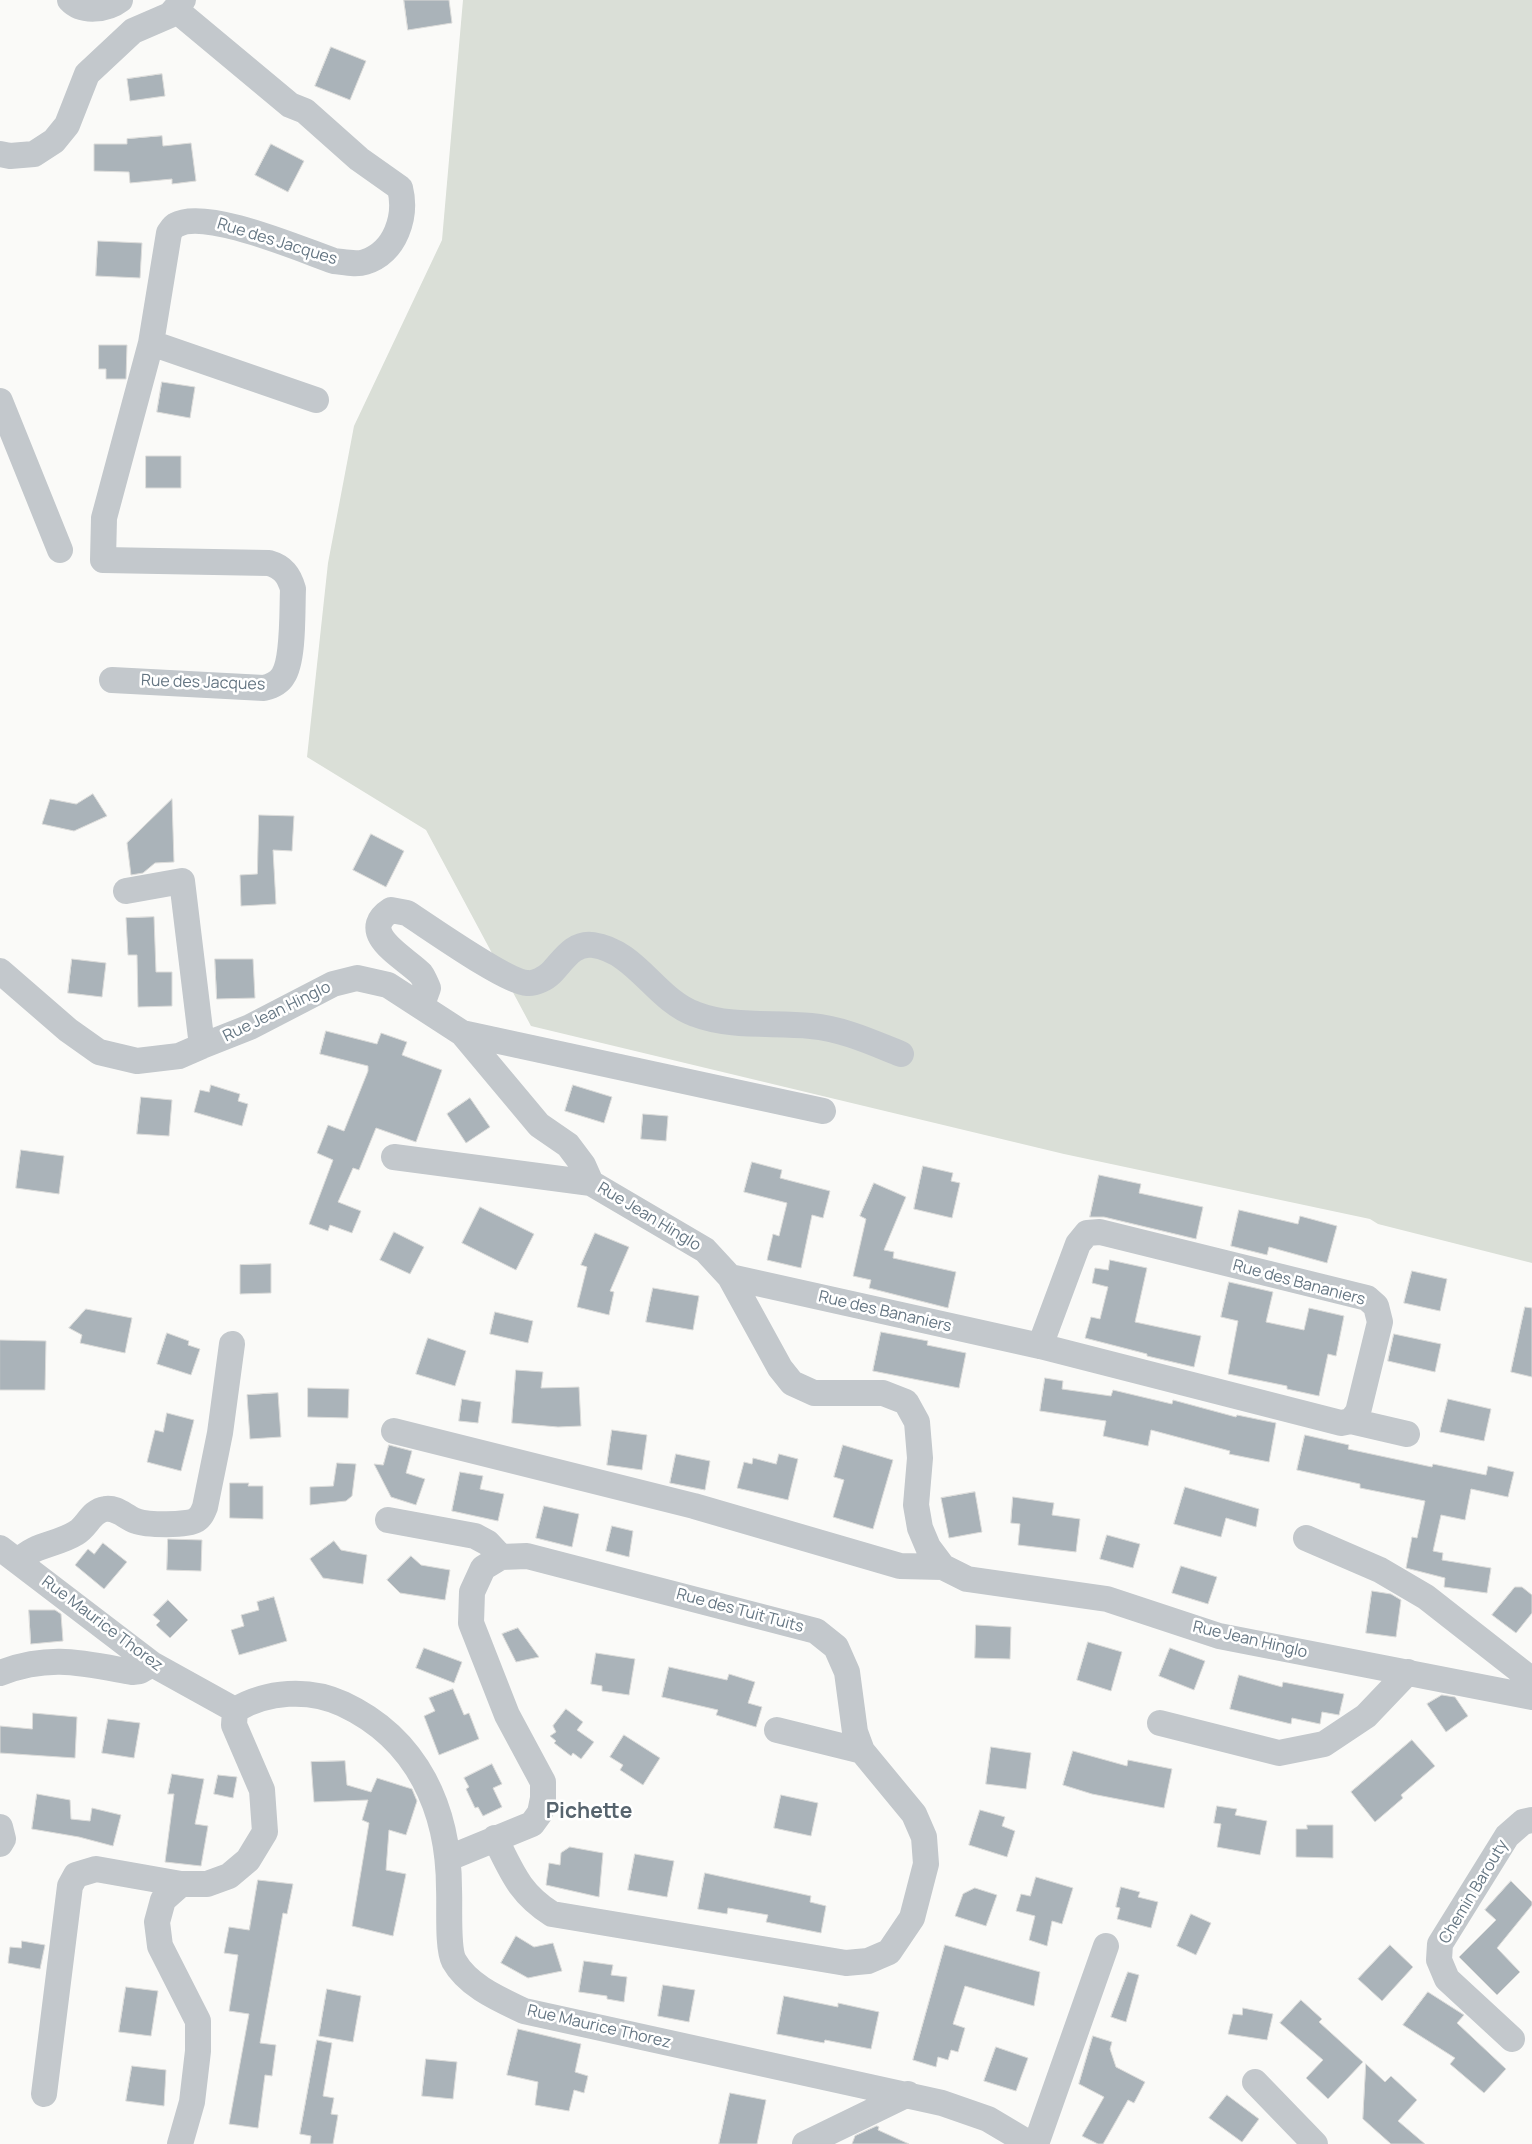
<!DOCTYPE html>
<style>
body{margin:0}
canvas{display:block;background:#fafaf8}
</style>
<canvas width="1532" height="2144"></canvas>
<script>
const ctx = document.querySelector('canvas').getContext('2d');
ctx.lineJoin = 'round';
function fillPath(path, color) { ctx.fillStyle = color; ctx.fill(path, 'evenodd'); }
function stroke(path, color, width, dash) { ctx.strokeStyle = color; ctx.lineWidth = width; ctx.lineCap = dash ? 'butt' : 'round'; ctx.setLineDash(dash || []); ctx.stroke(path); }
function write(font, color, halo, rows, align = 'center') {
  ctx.font = font + ' Manrope,sans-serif'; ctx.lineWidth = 5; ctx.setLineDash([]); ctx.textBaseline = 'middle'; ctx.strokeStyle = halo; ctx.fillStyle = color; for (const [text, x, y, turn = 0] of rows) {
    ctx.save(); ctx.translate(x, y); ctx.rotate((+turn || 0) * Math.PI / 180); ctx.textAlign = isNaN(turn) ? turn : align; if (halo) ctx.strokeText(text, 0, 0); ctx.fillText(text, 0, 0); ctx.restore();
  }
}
fillPath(new Path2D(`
 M 463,0 L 1532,0 L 1532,1263 L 1378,1224 L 1370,1219 L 1064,1154 L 531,1026 L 426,830 L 307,757 L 328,563 L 354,426 L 442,240 Z`), '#dadfd7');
const building = new Path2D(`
 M 404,0 L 449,0 L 452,23 L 408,30 Z
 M 331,47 L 366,61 L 350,100 L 315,86 Z
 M 162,74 L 165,96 L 130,101 L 127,79 Z
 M 162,136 L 163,146 L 191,143 L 196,181 L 172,184 L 172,179 L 130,183 L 129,172 L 94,171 L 94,144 L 127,144 L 127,139 Z
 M 271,144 L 304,161 L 288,192 L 255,175 Z
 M 98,241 L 142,243 L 140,278 L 96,276 Z
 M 99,345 L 127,345 L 126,379 L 106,379 L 106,369 L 99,369 Z
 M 162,382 L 195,387 L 190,418 L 157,412 Z
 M 146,456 L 181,456 L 181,488 L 146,488 Z
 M 93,794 L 107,816 L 74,831 L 42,824 L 50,799 L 76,804 Z
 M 172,799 L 174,862 L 155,863 L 143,873 L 131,875 L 127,843 Z
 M 259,815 L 294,816 L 292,851 L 273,850 L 276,904 L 241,906 L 240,875 L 257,874 Z
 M 371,834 L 404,851 L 386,887 L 353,870 Z
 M 154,917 L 156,972 L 172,972 L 172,1006 L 138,1007 L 137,955 L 128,955 L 126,918 Z
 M 72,959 L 106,963 L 102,997 L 68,993 Z
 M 215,959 L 253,959 L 255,998 L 217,999 Z
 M 326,1031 L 377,1044 L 381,1033 L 407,1042 L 402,1055 L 442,1070 L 416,1142 L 376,1128 L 359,1170 L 353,1168 L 338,1202 L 361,1211 L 352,1233 L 330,1225 L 328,1231 L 309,1224 L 333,1160 L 317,1153 L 328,1125 L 344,1131 L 368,1071 L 368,1066 L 320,1054 Z
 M 211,1085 L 240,1094 L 238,1101 L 248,1104 L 242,1126 L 194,1112 L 200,1090 L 209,1092 Z
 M 573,1085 L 612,1097 L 604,1123 L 565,1111 Z
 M 141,1097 L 172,1100 L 169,1136 L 137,1134 Z
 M 470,1098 L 490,1127 L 466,1143 L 447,1114 Z
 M 643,1114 L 668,1116 L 666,1141 L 641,1139 Z
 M 21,1150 L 64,1156 L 59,1194 L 16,1188 Z
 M 752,1162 L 782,1170 L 780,1178 L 830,1191 L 823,1218 L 812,1215 L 801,1268 L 767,1260 L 773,1234 L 779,1236 L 787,1203 L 744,1192 Z
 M 923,1166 L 953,1173 L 951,1181 L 960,1183 L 952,1218 L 914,1209 Z
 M 1099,1175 L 1141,1184 L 1139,1193 L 1203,1207 L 1196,1239 L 1104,1217 L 1090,1217 Z
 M 874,1183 L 906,1197 L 884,1250 L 894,1252 L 893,1258 L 956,1272 L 948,1308 L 869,1288 L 871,1280 L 853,1276 L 866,1219 L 860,1216 Z
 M 480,1207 L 534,1234 L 516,1270 L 462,1243 Z
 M 1239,1210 L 1298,1224 L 1300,1216 L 1337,1226 L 1327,1263 L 1269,1247 L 1267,1255 L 1231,1246 Z
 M 394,1232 L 424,1247 L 410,1274 L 380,1260 Z
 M 595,1233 L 629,1247 L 610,1291 L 614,1292 L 609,1315 L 577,1307 L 587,1267 L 581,1265 Z
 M 1110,1260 L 1147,1268 L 1135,1322 L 1201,1336 L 1194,1367 L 1147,1356 L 1147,1354 L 1085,1338 L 1091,1317 L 1100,1319 L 1108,1287 L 1092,1283 L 1095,1268 L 1108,1270 Z
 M 271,1264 L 271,1293 L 240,1294 L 240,1265 Z
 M 1412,1271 L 1447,1279 L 1440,1311 L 1404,1303 Z
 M 1229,1282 L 1273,1292 L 1266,1322 L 1304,1330 L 1309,1308 L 1344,1316 L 1336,1356 L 1328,1354 L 1319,1396 L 1287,1389 L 1287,1386 L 1228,1374 L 1238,1321 L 1221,1317 Z
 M 653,1288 L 699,1296 L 693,1330 L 646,1322 Z
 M 1525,1307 L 1532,1308 L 1532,1377 L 1511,1372 Z
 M 86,1309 L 132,1318 L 125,1353 L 80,1343 L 82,1335 L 69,1328 Z
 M 495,1312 L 533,1321 L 528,1343 L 490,1334 Z
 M 881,1332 L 928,1341 L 927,1345 L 966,1353 L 959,1388 L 873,1371 Z
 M 167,1333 L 189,1341 L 188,1345 L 200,1349 L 191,1375 L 157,1364 Z
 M 1394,1334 L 1441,1344 L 1435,1372 L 1388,1361 Z
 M 428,1338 L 466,1351 L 455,1386 L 416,1374 Z
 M 0,1340 L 46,1341 L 45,1390 L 0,1390 Z
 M 516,1370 L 543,1372 L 541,1388 L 579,1387 L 581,1426 L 558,1427 L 512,1423 Z
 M 1045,1378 L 1063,1381 L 1062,1389 L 1111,1396 L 1113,1390 L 1172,1404 L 1173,1400 L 1236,1417 L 1237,1415 L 1276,1423 L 1269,1462 L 1229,1454 L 1230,1451 L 1151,1430 L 1148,1446 L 1103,1436 L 1106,1421 L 1040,1411 Z
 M 308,1388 L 349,1389 L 348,1418 L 308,1417 Z
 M 278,1393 L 281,1437 L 250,1439 L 247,1395 Z
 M 462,1399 L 481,1402 L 478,1423 L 459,1421 Z
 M 1448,1399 L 1491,1409 L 1484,1441 L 1440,1432 Z
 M 167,1413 L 194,1420 L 181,1471 L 147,1462 L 155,1430 L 163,1432 Z
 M 612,1430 L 647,1435 L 642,1470 L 607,1465 Z
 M 1305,1435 L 1349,1445 L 1348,1449 L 1432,1467 L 1433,1464 L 1486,1475 L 1488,1466 L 1514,1472 L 1508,1497 L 1471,1489 L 1465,1520 L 1441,1515 L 1433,1551 L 1443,1553 L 1442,1560 L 1491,1568 L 1487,1593 L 1444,1587 L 1445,1578 L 1406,1568 L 1412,1537 L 1417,1538 L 1425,1501 L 1360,1488 L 1360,1484 L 1297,1470 Z
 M 389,1445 L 412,1451 L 406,1473 L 425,1479 L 416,1505 L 391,1497 L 374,1464 L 383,1465 Z
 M 843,1445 L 893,1460 L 873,1529 L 833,1517 L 844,1480 L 834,1477 Z
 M 676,1454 L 710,1461 L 705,1490 L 670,1483 Z
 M 779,1454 L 798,1459 L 788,1500 L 737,1488 L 744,1462 L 752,1464 L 753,1458 L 776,1464 Z
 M 337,1463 L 356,1464 L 352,1496 L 346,1501 L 310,1505 L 310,1487 L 333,1486 Z
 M 460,1472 L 483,1476 L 480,1489 L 504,1494 L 498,1521 L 452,1511 Z
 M 230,1483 L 249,1483 L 248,1486 L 263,1486 L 263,1519 L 230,1518 Z
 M 1185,1487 L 1259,1509 L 1256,1527 L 1226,1518 L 1221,1537 L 1174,1524 Z
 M 975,1492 L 982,1532 L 949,1538 L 941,1498 Z
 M 1013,1497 L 1054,1503 L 1052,1515 L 1080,1519 L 1076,1552 L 1018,1545 L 1020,1524 L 1011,1523 Z
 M 544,1506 L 579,1514 L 572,1547 L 536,1538 Z
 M 612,1526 L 633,1531 L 629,1557 L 606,1551 Z
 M 1107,1535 L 1140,1544 L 1133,1568 L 1100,1559 Z
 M 168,1539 L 202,1540 L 201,1571 L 167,1570 Z
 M 334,1541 L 341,1550 L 367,1555 L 363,1584 L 323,1578 L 310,1559 Z
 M 103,1543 L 127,1562 L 104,1589 L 75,1565 L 88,1549 L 94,1554 Z
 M 411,1556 L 421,1565 L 450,1570 L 445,1600 L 400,1593 L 387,1580 Z
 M 1181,1566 L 1217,1577 L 1208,1604 L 1172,1593 Z
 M 1515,1587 L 1522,1587 L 1532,1595 L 1532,1613 L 1516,1633 L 1492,1615 Z
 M 1372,1591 L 1391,1594 L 1401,1600 L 1396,1637 L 1366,1633 Z
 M 274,1597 L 287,1641 L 239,1655 L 231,1630 L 244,1626 L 241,1615 L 259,1610 L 257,1602 Z
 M 168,1600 L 188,1620 L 170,1638 L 156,1625 L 160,1621 L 153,1615 Z
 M 29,1610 L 55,1610 L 61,1614 L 63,1641 L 31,1644 Z
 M 976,1625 L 1011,1627 L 1010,1659 L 975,1658 Z
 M 518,1628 L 539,1657 L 516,1662 L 502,1634 Z
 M 1088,1642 L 1122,1652 L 1111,1691 L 1077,1680 Z
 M 424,1648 L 462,1662 L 454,1683 L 416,1668 Z
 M 1170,1648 L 1205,1661 L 1194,1690 L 1159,1676 Z
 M 596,1653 L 635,1659 L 629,1695 L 602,1691 L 602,1686 L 591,1684 Z
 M 669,1667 L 727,1680 L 729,1674 L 755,1682 L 748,1703 L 762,1707 L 756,1727 L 716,1715 L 718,1710 L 662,1697 Z
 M 1239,1675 L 1282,1687 L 1283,1682 L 1344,1694 L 1339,1715 L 1322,1712 L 1320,1724 L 1292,1718 L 1291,1724 L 1230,1709 Z
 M 453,1689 L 464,1715 L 469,1713 L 479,1739 L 439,1755 L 424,1716 L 435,1711 L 429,1698 Z
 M 1442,1695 L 1455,1697 L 1468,1716 L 1446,1732 L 1427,1704 Z
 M 566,1709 L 583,1722 L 577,1730 L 594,1742 L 581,1759 L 573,1753 L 571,1756 L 554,1743 L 556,1741 L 550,1736 L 556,1732 L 553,1726 Z
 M 33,1713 L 77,1717 L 75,1758 L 0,1753 L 0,1726 L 32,1729 Z
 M 108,1719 L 140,1723 L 134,1758 L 102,1753 Z
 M 624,1735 L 660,1758 L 643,1785 L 620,1770 L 623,1765 L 610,1757 Z
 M 1412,1740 L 1435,1766 L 1401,1795 L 1403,1798 L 1375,1822 L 1351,1792 Z
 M 991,1747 L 1031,1753 L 1026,1789 L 986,1784 Z
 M 1073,1751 L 1127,1766 L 1128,1760 L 1172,1769 L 1164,1808 L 1092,1794 L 1063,1785 Z
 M 345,1761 L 347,1785 L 371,1792 L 377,1778 L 412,1789 L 417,1801 L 406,1835 L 389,1830 L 386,1870 L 406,1874 L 393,1936 L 352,1926 L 369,1823 L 362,1820 L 368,1800 L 314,1802 L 311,1762 Z
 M 492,1764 L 502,1784 L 493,1788 L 502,1807 L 483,1816 L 478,1807 L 475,1808 L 466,1789 L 469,1787 L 464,1778 Z
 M 172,1774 L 204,1779 L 195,1824 L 208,1826 L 201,1866 L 165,1862 L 174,1794 L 168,1794 Z
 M 218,1775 L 237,1777 L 233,1798 L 214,1794 Z
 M 37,1794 L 70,1800 L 71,1819 L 90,1821 L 92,1808 L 121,1815 L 113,1846 L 79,1837 L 32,1829 Z
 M 781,1795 L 818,1803 L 811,1836 L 774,1828 Z
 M 1217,1806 L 1237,1809 L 1235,1815 L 1267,1821 L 1260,1855 L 1217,1847 L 1221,1824 L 1214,1823 Z
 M 980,1810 L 1005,1817 L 1002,1826 L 1015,1831 L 1007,1857 L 969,1845 Z
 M 1307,1825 L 1333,1825 L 1333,1858 L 1296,1857 L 1296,1829 L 1307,1829 Z
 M 570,1847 L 603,1853 L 599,1897 L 546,1885 L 549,1863 L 560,1865 L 561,1853 Z
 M 635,1854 L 674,1861 L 667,1897 L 628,1890 Z
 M 705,1873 L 811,1896 L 810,1902 L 826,1906 L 821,1933 L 766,1922 L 768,1915 L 728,1908 L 727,1914 L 698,1909 Z
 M 1036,1877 L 1073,1888 L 1062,1924 L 1052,1921 L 1047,1946 L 1029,1940 L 1035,1916 L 1016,1911 L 1021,1894 L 1030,1896 Z
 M 258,1880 L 293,1884 L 287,1914 L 283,1913 L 260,2043 L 276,2045 L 272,2076 L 265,2075 L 258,2128 L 229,2124 L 249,2014 L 229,2011 L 238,1955 L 224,1953 L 229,1927 L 249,1930 Z
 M 1511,1881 L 1532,1902 L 1532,1905 L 1497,1948 L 1520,1972 L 1497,1995 L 1459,1957 L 1496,1920 L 1485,1910 Z
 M 1121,1887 L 1140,1892 L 1138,1897 L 1158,1902 L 1151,1928 L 1117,1919 L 1120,1908 L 1116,1907 Z
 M 975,1888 L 997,1895 L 986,1926 L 955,1916 L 963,1894 Z
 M 1191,1914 L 1211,1923 L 1196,1955 L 1177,1946 Z
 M 516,1936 L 534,1947 L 553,1943 L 562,1971 L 528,1978 L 501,1963 Z
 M 22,1941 L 45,1945 L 40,1969 L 8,1963 L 10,1947 L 21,1948 Z
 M 945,1945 L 1040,1972 L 1034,2006 L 965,1986 L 953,2024 L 965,2028 L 958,2052 L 951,2050 L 948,2060 L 938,2057 L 936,2067 L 913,2060 Z
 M 1390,1945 L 1413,1967 L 1382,2001 L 1358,1979 Z
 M 584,1961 L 613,1965 L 611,1975 L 627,1977 L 624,2002 L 607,1999 L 607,1996 L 579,1992 Z
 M 1128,1972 L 1139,1975 L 1126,2022 L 1111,2017 Z
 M 663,1985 L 695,1990 L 689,2022 L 658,2016 Z
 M 126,1987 L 158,1991 L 151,2036 L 119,2032 Z
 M 327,1989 L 361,1996 L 353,2042 L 319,2036 Z
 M 1428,1992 L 1464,2015 L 1457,2023 L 1506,2069 L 1484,2093 L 1450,2064 L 1455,2058 L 1403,2025 Z
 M 784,1996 L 838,2007 L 838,2003 L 879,2012 L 871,2049 L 825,2040 L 824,2043 L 777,2034 Z
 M 1301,2000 L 1322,2019 L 1319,2022 L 1363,2062 L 1328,2099 L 1306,2078 L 1323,2060 L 1280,2023 Z
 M 1243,2008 L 1273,2014 L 1267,2040 L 1228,2034 L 1233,2014 L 1242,2015 Z
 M 518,2029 L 581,2044 L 575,2072 L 588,2076 L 584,2093 L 574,2090 L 569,2111 L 535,2105 L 538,2082 L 507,2075 Z
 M 1093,2036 L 1112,2042 L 1110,2049 L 1116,2067 L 1145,2082 L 1134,2103 L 1128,2100 L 1103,2144 L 1098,2144 L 1082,2136 L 1104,2097 L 1079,2084 Z
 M 317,2040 L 332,2043 L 323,2096 L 334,2098 L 331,2114 L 338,2115 L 333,2144 L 310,2144 L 311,2136 L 300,2134 Z
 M 996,2047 L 1028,2058 L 1016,2091 L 984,2081 Z
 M 426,2059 L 457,2062 L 453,2099 L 422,2096 Z
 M 1366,2064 L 1385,2082 L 1391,2076 L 1417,2100 L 1398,2121 L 1425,2144 L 1391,2144 L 1363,2119 Z
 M 132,2066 L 166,2070 L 164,2106 L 126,2101 Z
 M 730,2093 L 766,2100 L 757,2144 L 719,2144 Z
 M 1227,2095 L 1259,2119 L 1242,2142 L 1209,2118 Z
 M 877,2126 L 879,2127 L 878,2130 L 909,2144 L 852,2144 L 855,2136 Z`);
fillPath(building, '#aab3b9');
stroke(building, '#dcdcda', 1);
stroke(new Path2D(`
 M 70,0 C 82,13 107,10 120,0
 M 0,154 L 10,156 L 34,154 L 54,141 L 67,125 L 87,74 L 133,31 L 170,15 L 183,0
 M 151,343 L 316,400
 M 0,401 L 60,550
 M 112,680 L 264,688 C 272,686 279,683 283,676 C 294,660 292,609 293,589 C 289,575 283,567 269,563 L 103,560 L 104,518 L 151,343 L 169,233 C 171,230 173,226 176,225 C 205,208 302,250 334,261 C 344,262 356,265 365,262 C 396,252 407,216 400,188 L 359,159 L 305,111 L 290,105 L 176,10
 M 126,891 L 182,881 L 202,1046
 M 0,971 L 68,1030 L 99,1052 L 137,1061 L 179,1056 L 202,1046 L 250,1027 L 333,984 L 357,978 L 388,985 L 462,1033 L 539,1125 L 568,1145 L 583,1165 L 591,1183 L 705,1250 L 730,1277 L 780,1368 L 792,1383 L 814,1393 L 883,1393 L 906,1402 L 917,1422 L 920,1458 L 916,1505 L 920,1528 L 928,1547 L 943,1567 L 967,1579 L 1107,1599 L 1219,1636 L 1532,1697
 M 417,1004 L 424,999 L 428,988 C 426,984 424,978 421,974 C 406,958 355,933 391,910 L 407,913 C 429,927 506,982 527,983 C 535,984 546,978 551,973 C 563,961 573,942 593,945 C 636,951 656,1000 695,1014 C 731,1028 773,1022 811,1026 C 843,1029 871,1042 901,1054
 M 462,1033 L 823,1111
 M 394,1157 L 591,1183
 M 730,1277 L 1040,1346 L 1341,1423 L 1351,1421 L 1358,1412 L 1380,1322 L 1376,1306 L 1367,1298 L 1100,1232 L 1087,1233 L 1078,1244 L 1040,1346
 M 1351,1421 L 1407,1434
 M 394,1431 L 694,1506 L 900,1566 L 943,1567
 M 388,1520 L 475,1536 L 488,1543 L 501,1557
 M 1306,1538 L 1380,1570 L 1426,1597 L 1532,1680
 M 0,1548 L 152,1664 L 235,1710
 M 19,1561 C 34,1544 57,1545 76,1533 C 87,1527 91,1511 105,1509 C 117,1507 125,1517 136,1521 C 146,1525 187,1526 196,1520 C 201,1517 203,1512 205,1507 L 220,1433 L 232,1344
 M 0,1673 C 50,1654 82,1663 132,1672 L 140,1671 L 152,1664
 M 235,1710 C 267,1691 309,1688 343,1704 C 418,1739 449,1810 449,1889 C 450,1905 447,1948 454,1961 C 468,1986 499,1999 524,2011 L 942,2103 L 988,2119 L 1030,2144
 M 1160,1723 L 1279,1753 L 1324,1744 L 1366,1716 L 1408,1672
 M 777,1730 L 862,1751
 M 0,1827 L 3,1839 L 0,1844
 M 449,1858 L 532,1824 L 540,1813 L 543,1798 L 543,1782 L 507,1715 L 471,1623 L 472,1592 L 483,1568 L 501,1557 L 527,1556 L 816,1631 L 836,1647 L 847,1672 L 855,1732 L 862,1751 L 914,1814 L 924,1837 L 926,1864 L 912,1918 L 889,1952 L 868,1961 L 846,1963 L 552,1914 C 519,1893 512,1872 495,1838
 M 1512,2039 L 1447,1979 L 1439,1960 L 1440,1944 L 1507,1836 L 1523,1822 L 1532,1820
 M 1255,2082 L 1315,2144
 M 44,2094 L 70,1886 L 76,1875 L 96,1869 L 181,1884
 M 180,2144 L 192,2102 L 198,2051 L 198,2021 L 160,1946 L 157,1922 L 163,1900 L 181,1884 L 207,1884 L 229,1876 L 248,1860 L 265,1832 L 262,1790 L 234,1725 L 235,1710
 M 805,2144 L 908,2094
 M 1036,2144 L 1106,1946`), '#c3c8cc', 26);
write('16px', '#657683', '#fff', [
 ["Rue des Jacques",277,242,17],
 ["Rue des Jacques",203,683,2],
 ["Rue Jean Hinglo",277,1012,-26],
 ["Rue Jean Hinglo",649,1217,31],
 ["Rue des Bananiers",1299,1283,15],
 ["Rue des Bananiers",885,1312,13],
 ["Rue des Tuit Tuits",740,1611,15],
 ["Rue Maurice Thorez",102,1624,37],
 ["Rue Jean Hinglo",1250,1640,13],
 ["Chemin Barouty",1474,1892,-59],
 ["Rue Maurice Thorez",599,2027,13]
]);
write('bold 21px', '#57646e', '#fff', [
 ["Pichette",589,1812]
]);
</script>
